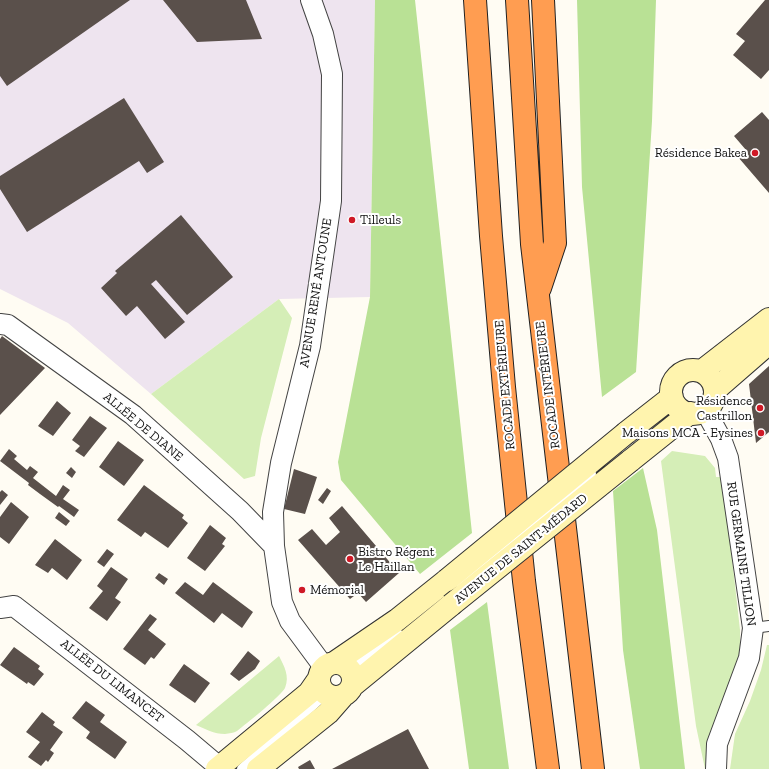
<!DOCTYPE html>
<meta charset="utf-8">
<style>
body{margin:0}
canvas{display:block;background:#fffcf3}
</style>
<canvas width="769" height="769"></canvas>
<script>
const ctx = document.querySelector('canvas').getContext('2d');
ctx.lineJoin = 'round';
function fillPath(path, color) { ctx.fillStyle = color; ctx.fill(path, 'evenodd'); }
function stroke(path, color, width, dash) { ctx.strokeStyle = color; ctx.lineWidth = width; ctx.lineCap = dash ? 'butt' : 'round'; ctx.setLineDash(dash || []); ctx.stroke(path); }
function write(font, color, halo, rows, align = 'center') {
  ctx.font = font + ' "Zilla Slab",serif'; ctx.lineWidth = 4; ctx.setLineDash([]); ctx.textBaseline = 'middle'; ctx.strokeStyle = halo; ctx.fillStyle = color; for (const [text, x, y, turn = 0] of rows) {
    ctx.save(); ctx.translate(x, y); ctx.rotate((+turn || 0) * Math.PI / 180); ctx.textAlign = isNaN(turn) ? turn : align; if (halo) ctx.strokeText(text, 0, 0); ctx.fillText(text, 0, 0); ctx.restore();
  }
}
fillPath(new Path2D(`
 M 0,0 L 375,0 L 370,297 L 279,299 L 151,394 L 68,323 L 0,289 Z`), '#eee4ef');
fillPath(new Path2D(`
 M 279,299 L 292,318 L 261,438 L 255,476 L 244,479 L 151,394 Z
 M 672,451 L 705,456 L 715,468 L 716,477 L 723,477 L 740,630 L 740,661 L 707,748 L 705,769 L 696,726 L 661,461 Z
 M 767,645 L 769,645 L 769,769 L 730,769 L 735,734 L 750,701 L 761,670 Z
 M 279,656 C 284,666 290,676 285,688 C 281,696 246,724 237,731 C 234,733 229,733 225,734 C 214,734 205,729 196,725 Z`), '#d5eeb7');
fillPath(new Path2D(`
 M 375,0 L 415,0 L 472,533 L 420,574 L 341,480 L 338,462 L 370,297 Z
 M 577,0 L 656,0 L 652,121 L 636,372 L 602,397 L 582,187 Z
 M 643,468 L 657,530 L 685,769 L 640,769 L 623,650 L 613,491 Z
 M 487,602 L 509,769 L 469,769 L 450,630 Z`), '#b9e195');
fillPath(new Path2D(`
 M 0,0 L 130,0 L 7,86 L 0,76 Z
 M 163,0 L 246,0 L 262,39 L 197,42 Z
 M 765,0 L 769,0 L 769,70 L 761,79 L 733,55 L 745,41 L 736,34 Z
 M 124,98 L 164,162 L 147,173 L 139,161 L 27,232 L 0,189 L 0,176 Z
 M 762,112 L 769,120 L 769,193 L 738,157 L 746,150 L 734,136 Z
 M 181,215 L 233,277 L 187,315 L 156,280 L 151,284 L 185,322 L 165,339 L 137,306 L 126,316 L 101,288 L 117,273 L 115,271 Z
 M 2,336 L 45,368 L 0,415 L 0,339 Z
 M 769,366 L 769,432 L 756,443 L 749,384 Z
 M 57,401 L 71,413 L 53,436 L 38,426 Z
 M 90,416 L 107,428 L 84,457 L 75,451 L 80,446 L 72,440 Z
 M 118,441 L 144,460 L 124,486 L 99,467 Z
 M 9,449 L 17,456 L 14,459 L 27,470 L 30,466 L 38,472 L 33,478 L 56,496 L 63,485 L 70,490 L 63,499 L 79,510 L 74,517 L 59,506 L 58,507 L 40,494 L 28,485 L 29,483 L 0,461 Z
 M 71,467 L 76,472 L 72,478 L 66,473 Z
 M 294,469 L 317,477 L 305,514 L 284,509 Z
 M 144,485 L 184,515 L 182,518 L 188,523 L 168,548 L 145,532 L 141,537 L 117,520 Z
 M 327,488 L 331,491 L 323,504 L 318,500 Z
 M 2,490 L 8,495 L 0,505 L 0,492 Z
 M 11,502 L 29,517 L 9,544 L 0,537 L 0,517 Z
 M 342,506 L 399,573 L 366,602 L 358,593 L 350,599 L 298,540 L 312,529 L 326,545 L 340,532 L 329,518 Z
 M 59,512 L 70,521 L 66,526 L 55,518 Z
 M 210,525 L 226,538 L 222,544 L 225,546 L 205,571 L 187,558 Z
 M 55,539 L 82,560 L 67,580 L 52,568 L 48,573 L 35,565 Z
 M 107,549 L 114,554 L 104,567 L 97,562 Z
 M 111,567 L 128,579 L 115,598 L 121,602 L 107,621 L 89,608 L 103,591 L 97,586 Z
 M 159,573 L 168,579 L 164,585 L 155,578 Z
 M 185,582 L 203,595 L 213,582 L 253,612 L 242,628 L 222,613 L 214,623 L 175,593 Z
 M 150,614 L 157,619 L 148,630 L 166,644 L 154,659 L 151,657 L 145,665 L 123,649 Z
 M 14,647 L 40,666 L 38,669 L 44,674 L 34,686 L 28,682 L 27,684 L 0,665 Z
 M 248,651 L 260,661 L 255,669 L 239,681 L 230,674 Z
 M 184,664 L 210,683 L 195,703 L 169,685 Z
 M 86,701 L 105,715 L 100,722 L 127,742 L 115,759 L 86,738 L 90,732 L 72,718 Z
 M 42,712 L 55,722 L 53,725 L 63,732 L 50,750 L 54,753 L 48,762 L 46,760 L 41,766 L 28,757 L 40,742 L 26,732 Z
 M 408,729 L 429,769 L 332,769 Z
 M 310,760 L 315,769 L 299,769 L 298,767 Z`), '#5a504b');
const lane = new Path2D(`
 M 753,628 L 769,626
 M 349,669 L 376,651 L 398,634
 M 242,769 L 325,694`);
const street = new Path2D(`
 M 311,0 L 323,34 L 332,74 L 331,201 L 310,346 L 281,463 L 273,512 L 274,546 L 282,602 L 290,621 L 324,667
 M 0,324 L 8,325 L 133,415 L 240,511 L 274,546
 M 705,410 L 721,439 L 728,458 L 753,628 L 749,658 L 717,744 L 716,769
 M 0,608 L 14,606 L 187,740 L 219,767`);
const secondary = new Path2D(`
 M671 392a22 22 0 1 1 44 0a22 22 0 1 1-44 0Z
 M 702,371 L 769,319
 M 715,390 L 769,343
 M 626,433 L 672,397
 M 630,461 L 690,413
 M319 680a17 17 0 1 1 34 0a17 17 0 1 1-34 0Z
 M 334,663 L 397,620 L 447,580
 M 352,686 L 451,605
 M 217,769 L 309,693 L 318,680
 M 258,769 L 328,713 L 342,697`);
const highway = new Path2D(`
 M 475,0 L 491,236 L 504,387 L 524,581 L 548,769
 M 517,0 L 532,244 L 593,769
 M 540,288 L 555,243 L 543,0`);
stroke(lane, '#434343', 12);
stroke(street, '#434343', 22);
stroke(secondary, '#323232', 24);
stroke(highway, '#212121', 24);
stroke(lane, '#fff', 10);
stroke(street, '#fff', 20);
stroke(secondary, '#fff4ae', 22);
stroke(highway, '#ff9d51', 22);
const laneBridge = new Path2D(`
 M 460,583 L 580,486 L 591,474`);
const secondaryBridge = new Path2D(`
 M 447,580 L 626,433
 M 451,605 L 630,461`);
stroke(laneBridge, '#434343', 12, []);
stroke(secondaryBridge, '#323232', 24, []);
stroke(laneBridge, '#fff', 10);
stroke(secondaryBridge, '#fff4ae', 22);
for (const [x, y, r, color] of [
 [755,153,4,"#cf1926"],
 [352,220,4,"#cf1926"],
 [760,408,4,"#cf1926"],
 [761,433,4,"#cf1926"],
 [350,559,4,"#cf1926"],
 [302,590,4,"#cf1926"]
]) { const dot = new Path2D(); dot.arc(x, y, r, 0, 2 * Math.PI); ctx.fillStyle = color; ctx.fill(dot); stroke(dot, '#fff', 1.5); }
write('13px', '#101010', '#fff', [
 ["Résidence Bakea",747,153],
 ["Tilleuls",360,220,"left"],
 ["Résidence",752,401],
 ["Castrillon",752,416],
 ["Maisons MCA - Eysines",753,433],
 ["Bistro Régent",358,552,"left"],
 ["Le Haillan",358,567,"left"],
 ["Mémorial",310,590,"left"]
], 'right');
write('13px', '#101010', '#fff', [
 ["AVENUE RENÉ ANTOUNE",316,293,-81],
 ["ROCADE EXTÉRIEURE",505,385,-95],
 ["ROCADE INTÉRIEURE",548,385,-97],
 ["ALLÉE DE DIANE",143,427,40],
 ["AVENUE DE SAINT-MÉDARD",521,549,-39],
 ["RUE GERMAINE TILLION",741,554,82],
 ["ALLÉE DU LIMANCET",112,681,38]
]);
</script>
